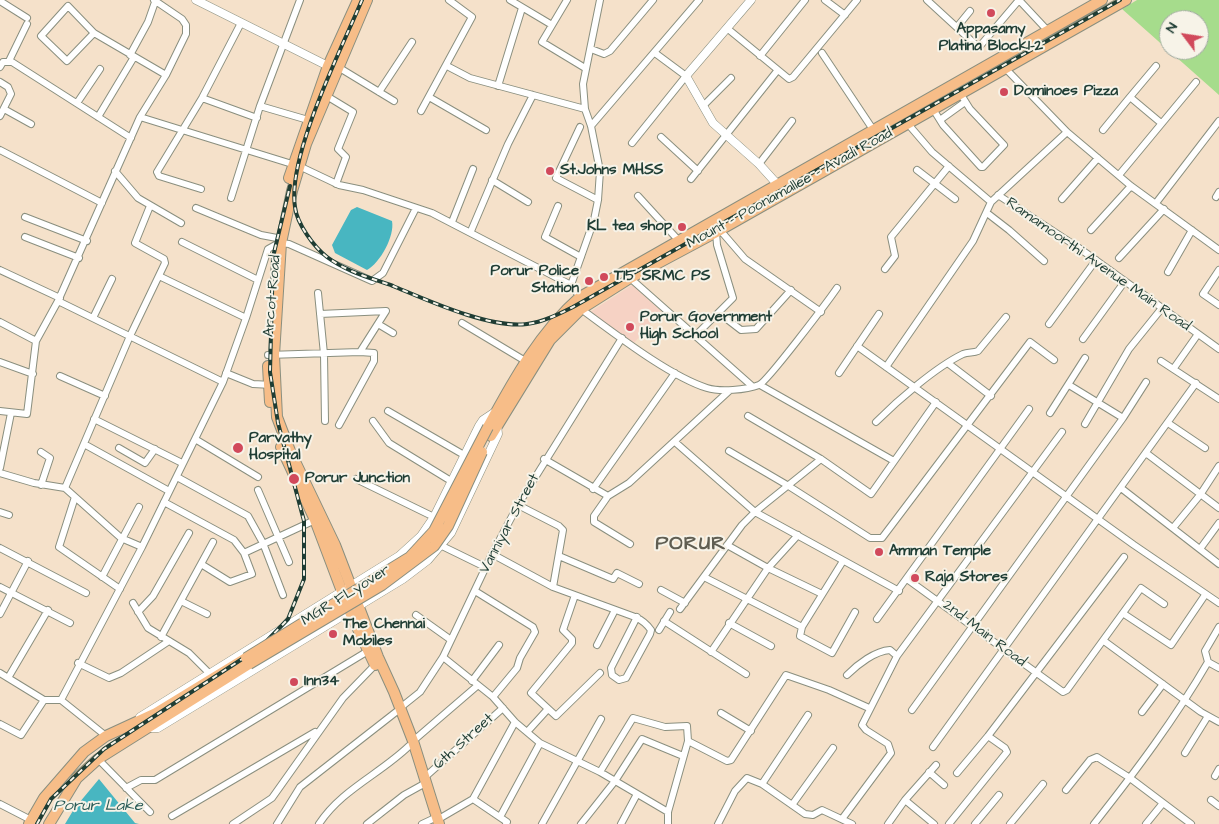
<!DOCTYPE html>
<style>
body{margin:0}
#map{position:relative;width:1219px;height:824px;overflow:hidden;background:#f5e1ca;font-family:"Architects Daughter",sans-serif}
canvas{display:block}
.north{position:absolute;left:1159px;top:10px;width:50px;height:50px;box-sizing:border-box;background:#f7f3e8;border:1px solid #a1aaa0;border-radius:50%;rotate:301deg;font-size:14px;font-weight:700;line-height:20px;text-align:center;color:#1f3d34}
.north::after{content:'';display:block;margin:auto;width:18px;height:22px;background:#d1495b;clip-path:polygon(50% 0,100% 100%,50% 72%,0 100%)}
</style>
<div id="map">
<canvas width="1219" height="824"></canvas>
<div class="north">N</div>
</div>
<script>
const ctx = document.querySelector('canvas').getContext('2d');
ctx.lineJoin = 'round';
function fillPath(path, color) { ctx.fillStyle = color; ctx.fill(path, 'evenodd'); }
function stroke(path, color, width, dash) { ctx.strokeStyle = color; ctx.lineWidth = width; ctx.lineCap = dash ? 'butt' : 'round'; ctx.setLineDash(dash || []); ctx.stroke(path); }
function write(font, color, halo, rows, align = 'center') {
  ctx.font = font + ' "Architects Daughter",sans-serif'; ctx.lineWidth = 4; ctx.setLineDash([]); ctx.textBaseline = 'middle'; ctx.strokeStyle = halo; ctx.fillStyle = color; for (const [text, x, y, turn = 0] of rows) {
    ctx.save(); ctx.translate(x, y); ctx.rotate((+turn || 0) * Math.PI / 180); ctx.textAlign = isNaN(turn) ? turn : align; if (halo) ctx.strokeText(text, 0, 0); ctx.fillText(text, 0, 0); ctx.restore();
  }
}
fillPath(new Path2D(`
 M 632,285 L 661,311 L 634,343 L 590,312 Z`), '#f6d2c4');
fillPath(new Path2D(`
 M 1137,0 L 1219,0 L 1219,95 L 1122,9 ZM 1169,20 L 1199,20 L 1199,50 L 1169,50 Z`), '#a6dc8c');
fillPath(new Path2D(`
 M 357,207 L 392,221 C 395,236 380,263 367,270 L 335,253 L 332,245 L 351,210 Z
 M 99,779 L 135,823 L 139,824 L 65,824 L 74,809 Z`), '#48b6c1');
const minor = new Path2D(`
 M 510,0 L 552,25
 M 567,0 L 542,42 L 585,68
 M 825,0 L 845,15
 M 927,0 L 976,45 L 980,46 L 1019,0
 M 1019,0 L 1048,31
 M 0,1 L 27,18
 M 957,27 L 970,11
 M 728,29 L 789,79 L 793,77 L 857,0
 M 94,33 L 67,61 L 41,36 L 68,6 L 94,33 L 166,75
 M 591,49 L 604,54 L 610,51 L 653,0
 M 822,53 L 874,131
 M 130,55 L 148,22 L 155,2
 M 760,56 L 805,0
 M 9,61 L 27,24
 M 447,66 L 470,78 L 585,109
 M 0,67 L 3,62 L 12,62 L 131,138
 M 338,67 L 394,101
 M 1005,68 L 1067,132 L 1131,186 L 1219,250
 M 0,82 L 8,87 L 11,94 L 0,116
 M 498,86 L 522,8
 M 379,92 L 412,42
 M 325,95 L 353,112 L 338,149 L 346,157 L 336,184
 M 429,97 L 486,130
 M 1130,97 L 1156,66
 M 202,98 L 257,118
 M 77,103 L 100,69
 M 260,106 L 308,120
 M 703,106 L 731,78
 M 4,109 L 31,124
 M 933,109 L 943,125 L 981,167 L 983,167 L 1004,145 L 970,109 L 960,93
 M 421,111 L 472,17 L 449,0
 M 98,117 L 134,57
 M 140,117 L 292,164
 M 940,120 L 965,102
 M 908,124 L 932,152 L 991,202
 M 591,126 L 699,0
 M 580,127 L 556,178 L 598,200
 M 1103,130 L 1130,97 L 1161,123
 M 661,137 L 698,171
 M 632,143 L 686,76 L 655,53
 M 0,150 L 102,203
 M 759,164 L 792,121
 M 299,166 L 339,185 L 363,190 L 432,213 L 571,285 L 580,297
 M 917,170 L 955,199
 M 115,171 L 138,198 L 181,223
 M 1119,175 L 1196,82
 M 691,179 L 777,71
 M 492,180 L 528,202
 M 201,189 L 159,176 L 157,172 L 202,98 L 241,23
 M 998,195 L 1079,248 L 1219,349
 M 638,196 L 680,242
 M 1216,197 L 1219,192
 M 231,198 L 260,106 L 300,0
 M 1062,199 L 1098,158
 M 1156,203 L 1219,121
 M 558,206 L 545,237 L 581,257
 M 196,208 L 261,235 L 277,238
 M 987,213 L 1009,230 L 1044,261
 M 25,217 L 87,241
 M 452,222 L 473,169
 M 720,230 L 745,259 L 821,312
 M 1091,230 L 1131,186
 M 471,231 L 508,144 L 533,95
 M 25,237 L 79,258
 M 182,242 L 258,280
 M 281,243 L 289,244 L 372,281 L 383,273 L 416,208
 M 1119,258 L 1164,209
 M 885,269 L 895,256 L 891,237 L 949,166
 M 0,270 L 60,298
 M 1219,270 L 1203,294 L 1219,305
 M 1168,272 L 1192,230
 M 159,276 L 246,318
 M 630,278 L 752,386
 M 571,285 L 594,220 L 598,200 L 600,171 L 591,126 L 585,109 L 583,84 L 600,0
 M 318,293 L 324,354 L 325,421
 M 58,301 L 140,117 L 166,75 L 186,34 L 186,25 L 182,19 L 154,0
 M 581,309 C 614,333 669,376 707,388 C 720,392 746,390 759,385 C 767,382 828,301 837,288
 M 719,313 L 741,330 L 756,329 L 791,290
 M 320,314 L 386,311 L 360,352
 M 93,318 L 112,279
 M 0,322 L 36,341 L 58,301 L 223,382
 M 462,323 L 527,362
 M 378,324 L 393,333
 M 1049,324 L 1096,260
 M 696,335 L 733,298 L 717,245 L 716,232
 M 1083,339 L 1125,281
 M 857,346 L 1134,545 L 1219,603
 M 268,355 L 360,352 L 374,353 L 374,361 L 339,425
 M 1161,361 L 1219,399
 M 0,362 L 33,374
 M 949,364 L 991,396
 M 886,367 L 973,241 L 991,202 L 1067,132
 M 1174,368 L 1198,334
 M 226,373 L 253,384 L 272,385
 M 839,373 L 879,314
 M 60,376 L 105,396
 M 760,385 L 894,461
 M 1069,385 L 1123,418
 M 0,411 L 27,414 L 36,341
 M 388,411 L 464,455
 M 1050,413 L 1085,358
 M 748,416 L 821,459 L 871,494 L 936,402
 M 94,419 L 182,463
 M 373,421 L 389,443 L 451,481
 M 876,422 C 898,400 936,367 963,354 C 968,352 974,353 978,351 L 1006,317
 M 1168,423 L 1205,448
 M 1085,424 L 1129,349 L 1162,308
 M 195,439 L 258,477
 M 675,442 L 755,512 L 899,591
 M 84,444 L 169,491
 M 119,448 L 145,463 L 155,449
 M 729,451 L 787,485 L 870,538 L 882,538 L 1030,342 L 1054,360
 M 1146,453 L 1219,508
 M 544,459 L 608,496 L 629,483 L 729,391
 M 0,468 L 11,413
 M 0,473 L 34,483 L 65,488 L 121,538 L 142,547
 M 177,477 L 248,516 L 263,543 L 283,595
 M 356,479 L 434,517
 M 41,485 L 50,458 L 41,452
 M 65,488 L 130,336 L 165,263 L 164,259 L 135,243 L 150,206
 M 1121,488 L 1219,564
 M 593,489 L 675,373
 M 258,490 L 289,562
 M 608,496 L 594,516 L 594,522 L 630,544
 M 75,497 L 59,547 L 120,589
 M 164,502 L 234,540 L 244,553 L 252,574 L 230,582 L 201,564
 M 518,505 L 559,526 L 563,530 L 553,587
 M 0,512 L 9,515
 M 1173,528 L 1200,495 L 1219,466
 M 727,545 L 768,568 L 822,594
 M 442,546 L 485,567
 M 0,548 L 86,593
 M 1200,549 L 1219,523
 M 244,553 L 315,520
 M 492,554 L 553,587 L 635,617 C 642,620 646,623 651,630 L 650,634 L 626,678 L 619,680 L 612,675 L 611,668 L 637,617
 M 559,556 L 613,579 L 617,573 L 639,584
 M 843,561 L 802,627 L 800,636 L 832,653 L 855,612
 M 102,577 L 139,507
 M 704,577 L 802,627
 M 907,579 L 1063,692 L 1067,690 L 1141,588 L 1164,604
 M 0,587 L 70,623
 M 661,590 L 685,603
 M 475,591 L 533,627 L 535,632 L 520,658 L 517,668 L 493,697
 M 575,595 L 563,630 L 572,639 L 572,643 L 531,693 L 556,716 L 600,673
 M 181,601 L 207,614
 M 133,603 L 148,628 L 189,653 L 210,674
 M 680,609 L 742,525 L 755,512 L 821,459
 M 138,612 L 153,596 L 189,533
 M 0,614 L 28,561
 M 1124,614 L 1171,645 L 1205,595
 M 416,615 L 451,640
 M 877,619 L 1029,409
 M 664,621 L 746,674
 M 729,623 L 771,646
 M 659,630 L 670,612
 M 161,637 L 213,542
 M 1104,641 L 1201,712 L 1219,722
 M 597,645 L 615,610
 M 711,652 L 768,568 L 798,535
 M 443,657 L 493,697 L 515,722 L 540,743 L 600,772 L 668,812
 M 1208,662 L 1219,668
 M 78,663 L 109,678 L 121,673 L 169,641
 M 0,673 L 44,700
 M 847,675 C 858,664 875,651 890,650 L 897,656
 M 8,678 L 48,610
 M 472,681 L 499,645
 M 61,700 L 142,547 L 223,382 L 246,318 L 268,249 L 277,244
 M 400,708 L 420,692 L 443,657 L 492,554 L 518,505 L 622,338
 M 912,710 L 1123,418 L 1146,382
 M 1142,712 L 1163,684
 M 721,713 L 751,731
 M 0,724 L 21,735 L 44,700 L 61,700 L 106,736
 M 527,732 L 547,710
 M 413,741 L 477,686
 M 688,741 L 727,761 L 731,760 L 786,675 L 829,690 L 869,708
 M 933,747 L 1196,383
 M 1185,753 L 1208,716
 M 98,759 L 150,812
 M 600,772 L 633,718 L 665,727 L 687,726 L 688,741 L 668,812 L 668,824
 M 929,772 L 944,785
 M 957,773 L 988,736 L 1124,557
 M 1215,776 L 1219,769
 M 425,777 L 503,708
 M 762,784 L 808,715
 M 126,788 L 141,780 L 155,780 L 368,651
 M 1066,790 L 1090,760 L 1097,757 L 1130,778 L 1191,824
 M 473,799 L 507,822 L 506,824
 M 905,800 L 934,824
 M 1211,800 L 1219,806
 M 0,804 L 31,820
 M 792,805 L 833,748
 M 172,816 L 315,732
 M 500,817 L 540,743
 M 842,819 L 891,753 L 888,744 L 866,730 L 862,725 L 897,656 L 1062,432
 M 437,820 L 473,799 L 515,722
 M 233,824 L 272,798 L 343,698 L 375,665
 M 277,824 L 300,787 L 396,712
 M 319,824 C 341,790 380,774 409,746
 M 367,824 L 404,795 L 422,785
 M 422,824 L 437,817
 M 542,824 L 601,719
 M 581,824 L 615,781 L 642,739 L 683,756
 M 621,824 L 637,794
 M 718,824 L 735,791 L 747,778 L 762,784 L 805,814 L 813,815 L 822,810 L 852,824
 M 888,824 L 905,800 L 936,765
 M 949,824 L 1007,752 L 1005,748 L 988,736
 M 975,824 L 999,795
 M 1010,824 L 1043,784
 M 1094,824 C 1135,772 1175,719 1208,662 L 1205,651 L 1219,627
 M 1146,824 L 1163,803`);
const tertiary = new Path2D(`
 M 196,0 L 328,66
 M 751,0 L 686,76 L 713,123 L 759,164 L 778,185
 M 140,717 L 399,556 L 421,536 L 434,517 L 479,426 L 483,420 L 495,412
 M 148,728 L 158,728 L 403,579 L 428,560 L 451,533 L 498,434 L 497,425`);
const primary = new Path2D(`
 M 367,0 L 306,144 L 292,191 L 281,243 L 274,355 L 277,417 L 290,451 L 335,545 L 378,657 L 394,692 L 413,741 L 439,824
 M 289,178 L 328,66 L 358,0
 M 268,366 L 270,402
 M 488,427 C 513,381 540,332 580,297 L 1102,0
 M 491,436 L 550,340 L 581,309 L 630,278 L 720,230 L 1126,0
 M 281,447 L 315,520 L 349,610 L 375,665
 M 29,824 L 44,798 L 84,752 L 106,736 L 156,713 L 246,658
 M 49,824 L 77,778 L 98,759 L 249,664`);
stroke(minor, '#8a8f7f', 8);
stroke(tertiary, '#8a8f7f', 9);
stroke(primary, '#8a8f7f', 12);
stroke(minor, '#fff', 6);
stroke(tertiary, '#fff', 8);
stroke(primary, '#f7bd88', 10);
const rail = new Path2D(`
 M 362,0 C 341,50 287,156 295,207 C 297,224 314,247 327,257 C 347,272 371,278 393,286 C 427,300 490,329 527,324 C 543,322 559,314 573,307 L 1120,0
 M 37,824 L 51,799 L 104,749 L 262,646 L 288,619 L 304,579 L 304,521 L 278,423 L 270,372 L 273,257 L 290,186`);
stroke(rail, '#1f3d34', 4);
stroke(rail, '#f7f3e8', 2, [5.5]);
const primaryBridge = new Path2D(`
 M 246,658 L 410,557 L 434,531 L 488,427
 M 249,664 L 382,585 L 434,546 L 448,526 L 482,452`);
stroke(primaryBridge, '#8a8f7f', 12, []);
stroke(primaryBridge, '#f7bd88', 10);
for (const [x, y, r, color] of [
 [991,13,5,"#d1495b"],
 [1004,92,5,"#d1495b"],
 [550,171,5,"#d1495b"],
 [682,227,5,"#d1495b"],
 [604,277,5,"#d1495b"],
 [589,281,5,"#d1495b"],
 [630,327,5,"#d1495b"],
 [238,448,6,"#d1495b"],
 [294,479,6,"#d1495b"],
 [879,552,5,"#d1495b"],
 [915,578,5,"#d1495b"],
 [333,634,5,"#d1495b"],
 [294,682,5,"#d1495b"]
]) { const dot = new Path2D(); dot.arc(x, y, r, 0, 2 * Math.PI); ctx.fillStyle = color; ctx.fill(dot); stroke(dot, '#f7f3e8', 2); }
write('bold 15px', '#1f3d34', '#f7f3e8', [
 ["Appasamy",991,30,"center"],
 ["Platina Block1-2",991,47,"center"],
 ["Dominoes Pizza",1014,92],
 ["St.Johns MHSS",560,171],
 ["KL tea shop",672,227,"right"],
 ["Porur Police",579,272,"right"],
 ["Station",579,289,"right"],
 ["T15 SRMC PS",614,277],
 ["Porur Government",640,318],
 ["High School",640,335],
 ["Parvathy",249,439],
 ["Hospital",249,456],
 ["Porur Junction",305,479],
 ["Amman Temple",889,552],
 ["Raja Stores",925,578],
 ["The Chennai",343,625],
 ["Mobiles",343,642],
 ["Inn34",304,682]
], 'left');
write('15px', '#1f3d34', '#f7f3e8', [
 ["Mount - Poonamallee - Avadi Road",790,189,-29],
 ["Ramamoorthi Avenue Main Road",1098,265,35],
 ["Arcot Road",273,296,-85],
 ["Vanniyar Street",510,524,-62],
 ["MGR FLyover",346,596,-32],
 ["2nd Main Road",984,634,37],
 ["6th Street",464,742,-42]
]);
write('italic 16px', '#295b57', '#f7f3e8', [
 ["Porur Lake",98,807]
]);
ctx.letterSpacing = '1px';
write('bold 20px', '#605e52', '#f7f3e8', [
 ["PORUR",691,545]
]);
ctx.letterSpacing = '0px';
</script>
